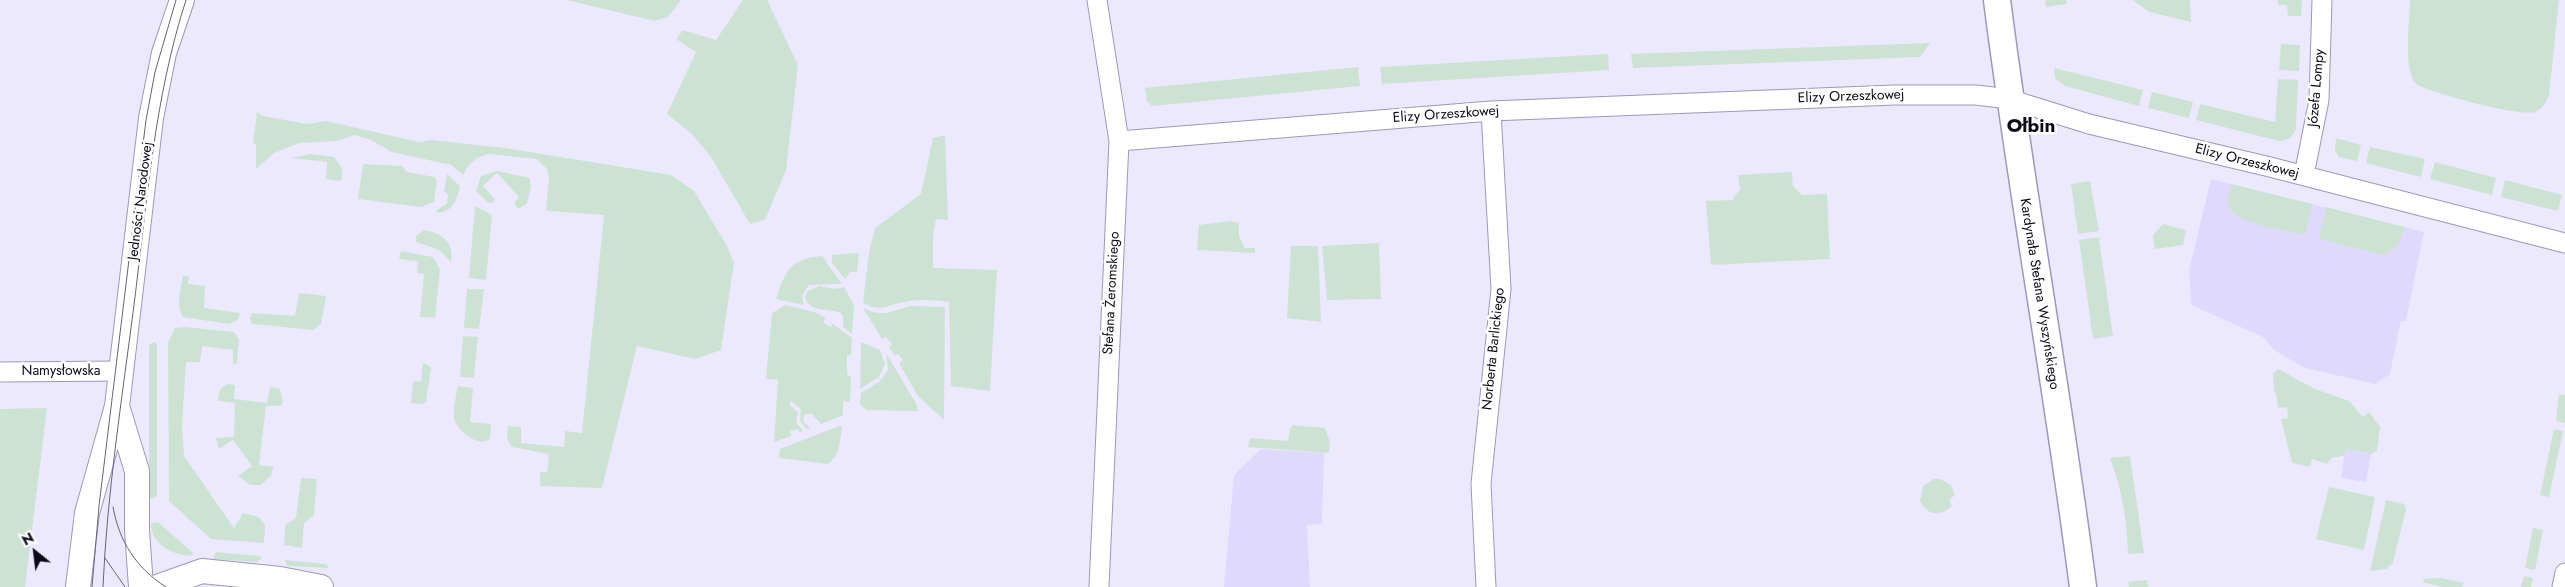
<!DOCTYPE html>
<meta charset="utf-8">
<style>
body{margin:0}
#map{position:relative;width:2565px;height:587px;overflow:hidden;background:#ece9ff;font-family:Jost,sans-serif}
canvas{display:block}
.north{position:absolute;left:10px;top:527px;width:50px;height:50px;-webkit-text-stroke:4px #fff;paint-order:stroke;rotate:331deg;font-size:14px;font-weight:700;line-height:20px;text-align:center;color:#0c0a16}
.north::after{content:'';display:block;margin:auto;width:18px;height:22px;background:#0c0a16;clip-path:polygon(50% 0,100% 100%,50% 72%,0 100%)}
</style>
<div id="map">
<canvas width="2565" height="587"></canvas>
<div class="north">N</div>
</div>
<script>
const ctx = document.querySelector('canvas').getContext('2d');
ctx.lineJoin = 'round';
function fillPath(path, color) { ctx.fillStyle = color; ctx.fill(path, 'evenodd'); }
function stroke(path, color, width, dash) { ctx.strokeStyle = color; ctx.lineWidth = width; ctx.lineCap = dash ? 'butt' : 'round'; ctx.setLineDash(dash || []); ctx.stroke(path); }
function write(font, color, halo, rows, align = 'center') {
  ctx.font = font + ' Jost,sans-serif'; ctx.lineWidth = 5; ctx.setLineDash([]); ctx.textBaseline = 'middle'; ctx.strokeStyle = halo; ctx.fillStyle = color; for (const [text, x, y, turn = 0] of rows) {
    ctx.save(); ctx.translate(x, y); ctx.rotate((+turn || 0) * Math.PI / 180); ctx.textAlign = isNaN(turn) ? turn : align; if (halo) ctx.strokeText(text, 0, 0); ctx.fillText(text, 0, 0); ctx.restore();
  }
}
fillPath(new Path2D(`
 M 2211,179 L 2424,232 L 2406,321 L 2401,321 L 2390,374 L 2375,384 L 2305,368 L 2274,350 L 2263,337 L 2191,305 L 2189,270 Z
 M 1261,449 L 1324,453 L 1322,524 L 1307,525 L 1310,587 L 1224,587 L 1234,475 Z
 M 2345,449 L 2371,454 L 2366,482 L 2341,478 Z`), '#dfdafd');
fillPath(new Path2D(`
 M 566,0 L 681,0 L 668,17 L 655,21 Z
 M 743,0 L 767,0 L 798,65 L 786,170 L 765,220 L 750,224 L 711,157 L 692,134 L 667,114 L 696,52 L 676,39 L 683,30 L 716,40 Z
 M 2045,0 L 2066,0 L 2067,4 L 2046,7 Z
 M 2133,0 L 2190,0 L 2191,22 L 2149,12 Z
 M 2278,0 L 2302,0 L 2301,16 L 2288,16 L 2287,5 L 2278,5 Z
 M 2410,0 L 2559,0 L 2549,96 C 2546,102 2543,108 2537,111 C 2523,119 2434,93 2417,85 C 2402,70 2410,22 2410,0 Z
 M 1930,43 L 1920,57 L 1633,68 L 1631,54 Z
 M 2281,44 L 2300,45 L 2299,71 L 2279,70 Z
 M 1608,54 L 1609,70 L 1382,84 L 1380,67 Z
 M 1358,67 L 1360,86 L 1152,106 L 1147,101 L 1145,88 Z
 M 2054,68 L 2143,90 L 2139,106 L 2065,86 L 2055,78 Z
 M 2278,79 L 2298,80 L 2296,128 C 2294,137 2287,141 2279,141 L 2196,120 L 2200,104 L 2275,122 Z
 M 2152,92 L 2193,102 L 2189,118 L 2148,108 Z
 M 257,112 L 263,116 L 307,124 L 326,121 L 419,142 L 431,140 L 505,148 L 671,175 L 694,191 L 727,246 L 734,263 L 721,350 L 695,359 L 637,346 L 602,488 L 540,486 L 540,472 L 547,472 L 549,454 L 512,447 L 507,439 L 508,426 L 521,427 L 521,443 L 564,447 L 565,431 L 582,433 L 604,215 L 548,211 L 546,209 L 549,178 L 547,169 L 537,159 L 488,154 L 477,158 L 468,166 L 463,175 L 451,165 L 392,152 L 371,140 L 355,135 L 336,141 L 299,143 L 274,153 L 256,169 L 256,145 L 253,143 Z
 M 945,135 L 948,220 L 936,219 L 933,236 L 933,268 L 997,270 L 990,391 L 951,386 L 949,302 C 936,300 918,299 905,302 C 885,305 884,313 863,303 L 869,252 L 875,228 L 921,194 L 933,138 Z
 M 2336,138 L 2361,145 L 2357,161 L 2339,157 L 2335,150 Z
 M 2370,147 L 2425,159 L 2421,177 L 2366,163 Z
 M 311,154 L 334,157 C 341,166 345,170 341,181 L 326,179 L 327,162 L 291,158 Z
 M 2435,162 L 2496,178 L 2492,195 L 2430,179 Z
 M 363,164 L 402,166 L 407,172 L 434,177 L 437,181 L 434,202 L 421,207 L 358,199 Z
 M 497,171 L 530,178 L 531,187 L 527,204 L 518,209 L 514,203 L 519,197 L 497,173 L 483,186 L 495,199 L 492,203 L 488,203 L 476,191 L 481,176 Z
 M 1792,172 L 1793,186 L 1802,195 L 1827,194 L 1830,259 L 1711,265 L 1706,201 L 1732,200 L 1740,189 L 1738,175 Z
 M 447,174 L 460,186 C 457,199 454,211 438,213 L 436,211 L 447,203 L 448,195 L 444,191 Z
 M 2505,180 L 2562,195 L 2558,211 L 2501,197 Z
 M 2090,181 L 2099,231 L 2078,234 L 2071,184 Z
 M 2231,184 L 2312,204 L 2305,235 C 2287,231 2236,224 2229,207 C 2226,199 2230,191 2231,184 Z
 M 475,206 L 492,215 L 486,280 L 469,278 Z
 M 2326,207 L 2404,227 C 2401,240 2397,251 2383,255 L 2319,239 Z
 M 1231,221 L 1239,223 L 1239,236 L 1245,248 L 1255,248 L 1255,253 L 1197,250 L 1199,225 Z
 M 2163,224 L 2186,230 L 2183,245 L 2155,249 L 2153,235 Z
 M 424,230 C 441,233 455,242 451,262 L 439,250 L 416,242 L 416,236 Z
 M 2100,237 L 2099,239 L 2113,336 L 2093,339 L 2079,240 Z
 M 1379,243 L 1381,299 L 1327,300 L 1322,246 Z
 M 1291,246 L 1318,246 L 1321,322 L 1287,318 Z
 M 401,251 L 433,257 L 440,269 L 435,318 L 420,317 L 424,274 L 417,273 L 418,261 L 399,259 Z
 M 859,253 L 857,272 L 850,272 L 845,279 L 832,263 L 832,255 Z
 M 822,256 L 842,284 L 809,285 L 802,295 L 804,305 L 776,299 C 786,270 790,259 822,256 Z
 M 183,276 L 189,276 L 188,284 L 205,286 L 204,308 L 240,313 L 238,320 L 229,324 L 183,317 C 175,306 181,288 183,276 Z
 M 819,286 L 835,289 L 844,287 L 854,305 L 852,334 L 843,327 L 843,316 L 841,313 C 829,308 809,313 805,297 L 808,291 Z
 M 467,289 L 484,289 L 479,329 L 464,328 Z
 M 299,293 L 326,296 L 321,324 L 313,330 L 252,324 L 250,318 L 252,313 L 295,316 Z
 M 786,305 L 814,312 L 826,318 L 823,322 L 830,327 L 833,324 L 852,338 L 851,355 L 847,355 L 847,374 L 851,378 L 850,402 L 843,401 L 843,415 L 821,424 L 812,414 L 805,414 L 803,421 L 810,428 L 807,429 L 800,421 L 801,409 L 791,401 L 789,404 L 798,413 L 796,422 L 803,431 L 800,432 L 798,429 L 790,431 L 791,436 L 774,442 L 778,380 L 766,379 L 772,313 Z
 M 910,306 L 945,307 L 944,420 L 918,396 L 899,363 L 903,360 L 898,354 L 895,356 L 889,347 L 892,344 L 886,337 L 882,339 L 863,308 C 881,318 892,311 910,306 Z
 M 185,327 L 234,332 L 239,339 L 237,363 L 233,365 L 233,350 L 202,346 L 200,362 L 186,362 L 182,427 L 184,456 L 234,528 L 243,513 L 259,517 L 265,525 L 264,543 L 211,539 L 169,501 L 168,343 L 175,328 Z
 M 463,336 L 478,337 L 474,378 L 460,377 Z
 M 155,342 L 157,345 L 157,496 L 152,499 L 149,497 L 149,345 Z
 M 861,342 L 880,350 L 885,364 L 879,377 L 860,389 Z
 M 886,353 L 917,405 L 918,411 L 866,410 L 860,404 L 861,393 L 879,382 L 888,370 Z
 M 423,363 L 431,367 L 426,402 L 423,404 L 411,403 L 413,381 L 421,382 Z
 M 2278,369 L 2315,389 L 2349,401 L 2363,417 L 2369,412 L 2380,427 L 2377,451 L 2371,454 L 2346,449 L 2344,456 L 2331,458 L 2327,464 L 2312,459 L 2310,467 L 2292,463 L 2281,419 L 2288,418 L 2287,407 L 2278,408 L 2276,393 L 2274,393 L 2273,374 Z
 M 229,384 L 235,385 L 234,399 L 267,403 L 270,387 L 280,389 L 283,401 L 281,406 L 266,406 L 259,465 L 274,467 L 270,477 L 260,485 L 250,485 L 238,476 L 252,466 L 233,440 L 219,449 L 216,438 L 234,437 L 235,403 L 218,401 C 219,392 219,387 229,384 Z
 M 458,386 L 473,388 L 470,422 L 491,424 L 490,439 C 478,448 456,430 454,418 C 453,408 456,396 458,386 Z
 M 2559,394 L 2565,395 L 2565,423 L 2556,421 Z
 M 47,408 L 25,587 L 0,587 L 0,409 Z
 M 1293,425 L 1325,428 L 1330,442 L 1329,453 L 1248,447 L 1250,438 L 1288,441 L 1290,428 Z
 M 839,426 L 842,426 C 840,439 840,456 828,464 L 779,458 L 780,449 Z
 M 2554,429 L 2563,431 L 2549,497 L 2540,495 Z
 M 2130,456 L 2144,553 L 2128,554 C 2127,520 2122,490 2110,458 Z
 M 301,478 L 317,479 L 314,515 L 304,523 L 302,548 L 284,545 L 285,525 L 296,518 Z
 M 1934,479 L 1940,479 L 1951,485 L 1955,495 L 1949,500 L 1952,506 C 1940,517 1928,516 1920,501 L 1923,486 Z
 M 2329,487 L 2375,497 L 2364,550 L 2316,539 Z
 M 2386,500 L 2404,504 L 2406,509 L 2393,563 L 2386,569 L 2370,571 Z
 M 158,522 L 193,553 L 191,556 C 173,555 151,545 151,523 Z
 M 2533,528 L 2543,530 L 2535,570 L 2525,568 Z
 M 216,552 L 260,556 L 262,558 L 257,562 L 213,559 Z
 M 285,560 L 326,564 L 329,568 L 287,566 Z
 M 2524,576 L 2533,578 L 2531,587 L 2521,587 Z
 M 2442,578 L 2464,583 L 2462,587 L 2442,587 L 2423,582 L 2424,579 Z
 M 2147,580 L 2148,587 L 2129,587 L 2128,582 Z`), '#cce3d3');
const minor = new Path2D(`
 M 1097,0 L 1119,141 L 1099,587
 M 1119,141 L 1491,111 L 1894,95 L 1976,95 L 2009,99 L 2089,124 L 2270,167 L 2565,243
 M 2304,175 L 2319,100 L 2322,0
 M 0,372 L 121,371
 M 1486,587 L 1481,484 L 1501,289 L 1491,111
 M 2562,587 L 2565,573`);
const tertiary = new Path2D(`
 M 117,406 L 137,471 L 137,530 L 141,587
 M 78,587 L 87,513 L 117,406 L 151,118 L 164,53 L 182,0
 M 157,587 L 202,571 L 280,579 L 321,587`);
const secondary = new Path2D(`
 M 1997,0 C 2022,196 2058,391 2083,587`);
stroke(minor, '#9d97b9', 21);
stroke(tertiary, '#9d97b9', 26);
stroke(secondary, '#9d97b9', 29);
stroke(minor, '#fff', 19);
stroke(tertiary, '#fff', 24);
stroke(secondary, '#fff', 26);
stroke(new Path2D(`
 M 113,507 C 119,541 136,568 166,587
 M 105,558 L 125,587
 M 92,587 L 99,506 L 146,120 L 155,72 L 176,0
 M 103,587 C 107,493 122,399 134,305 C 147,202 154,99 186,0`), '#666474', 1);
write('14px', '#0c0a16', '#fff', [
 ["Józefa Lompy",2317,88,-85],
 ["Elizy Orzeszkowej",1851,97,-2],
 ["Elizy Orzeszkowej",1446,115,-4],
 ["Elizy Orzeszkowej",2247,162,14],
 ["Jedności Narodowej",141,201,-83],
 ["Stefana Żeromskiego",1112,293,-87],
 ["Kardynała Stefana Wyszyńskiego",2039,294,81],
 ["Norberta Barlickiego",1494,349,-84],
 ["Namysłowska",61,372]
]);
write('bold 19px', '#0c0a16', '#fff', [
 ["Ołbin",2031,127]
]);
</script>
